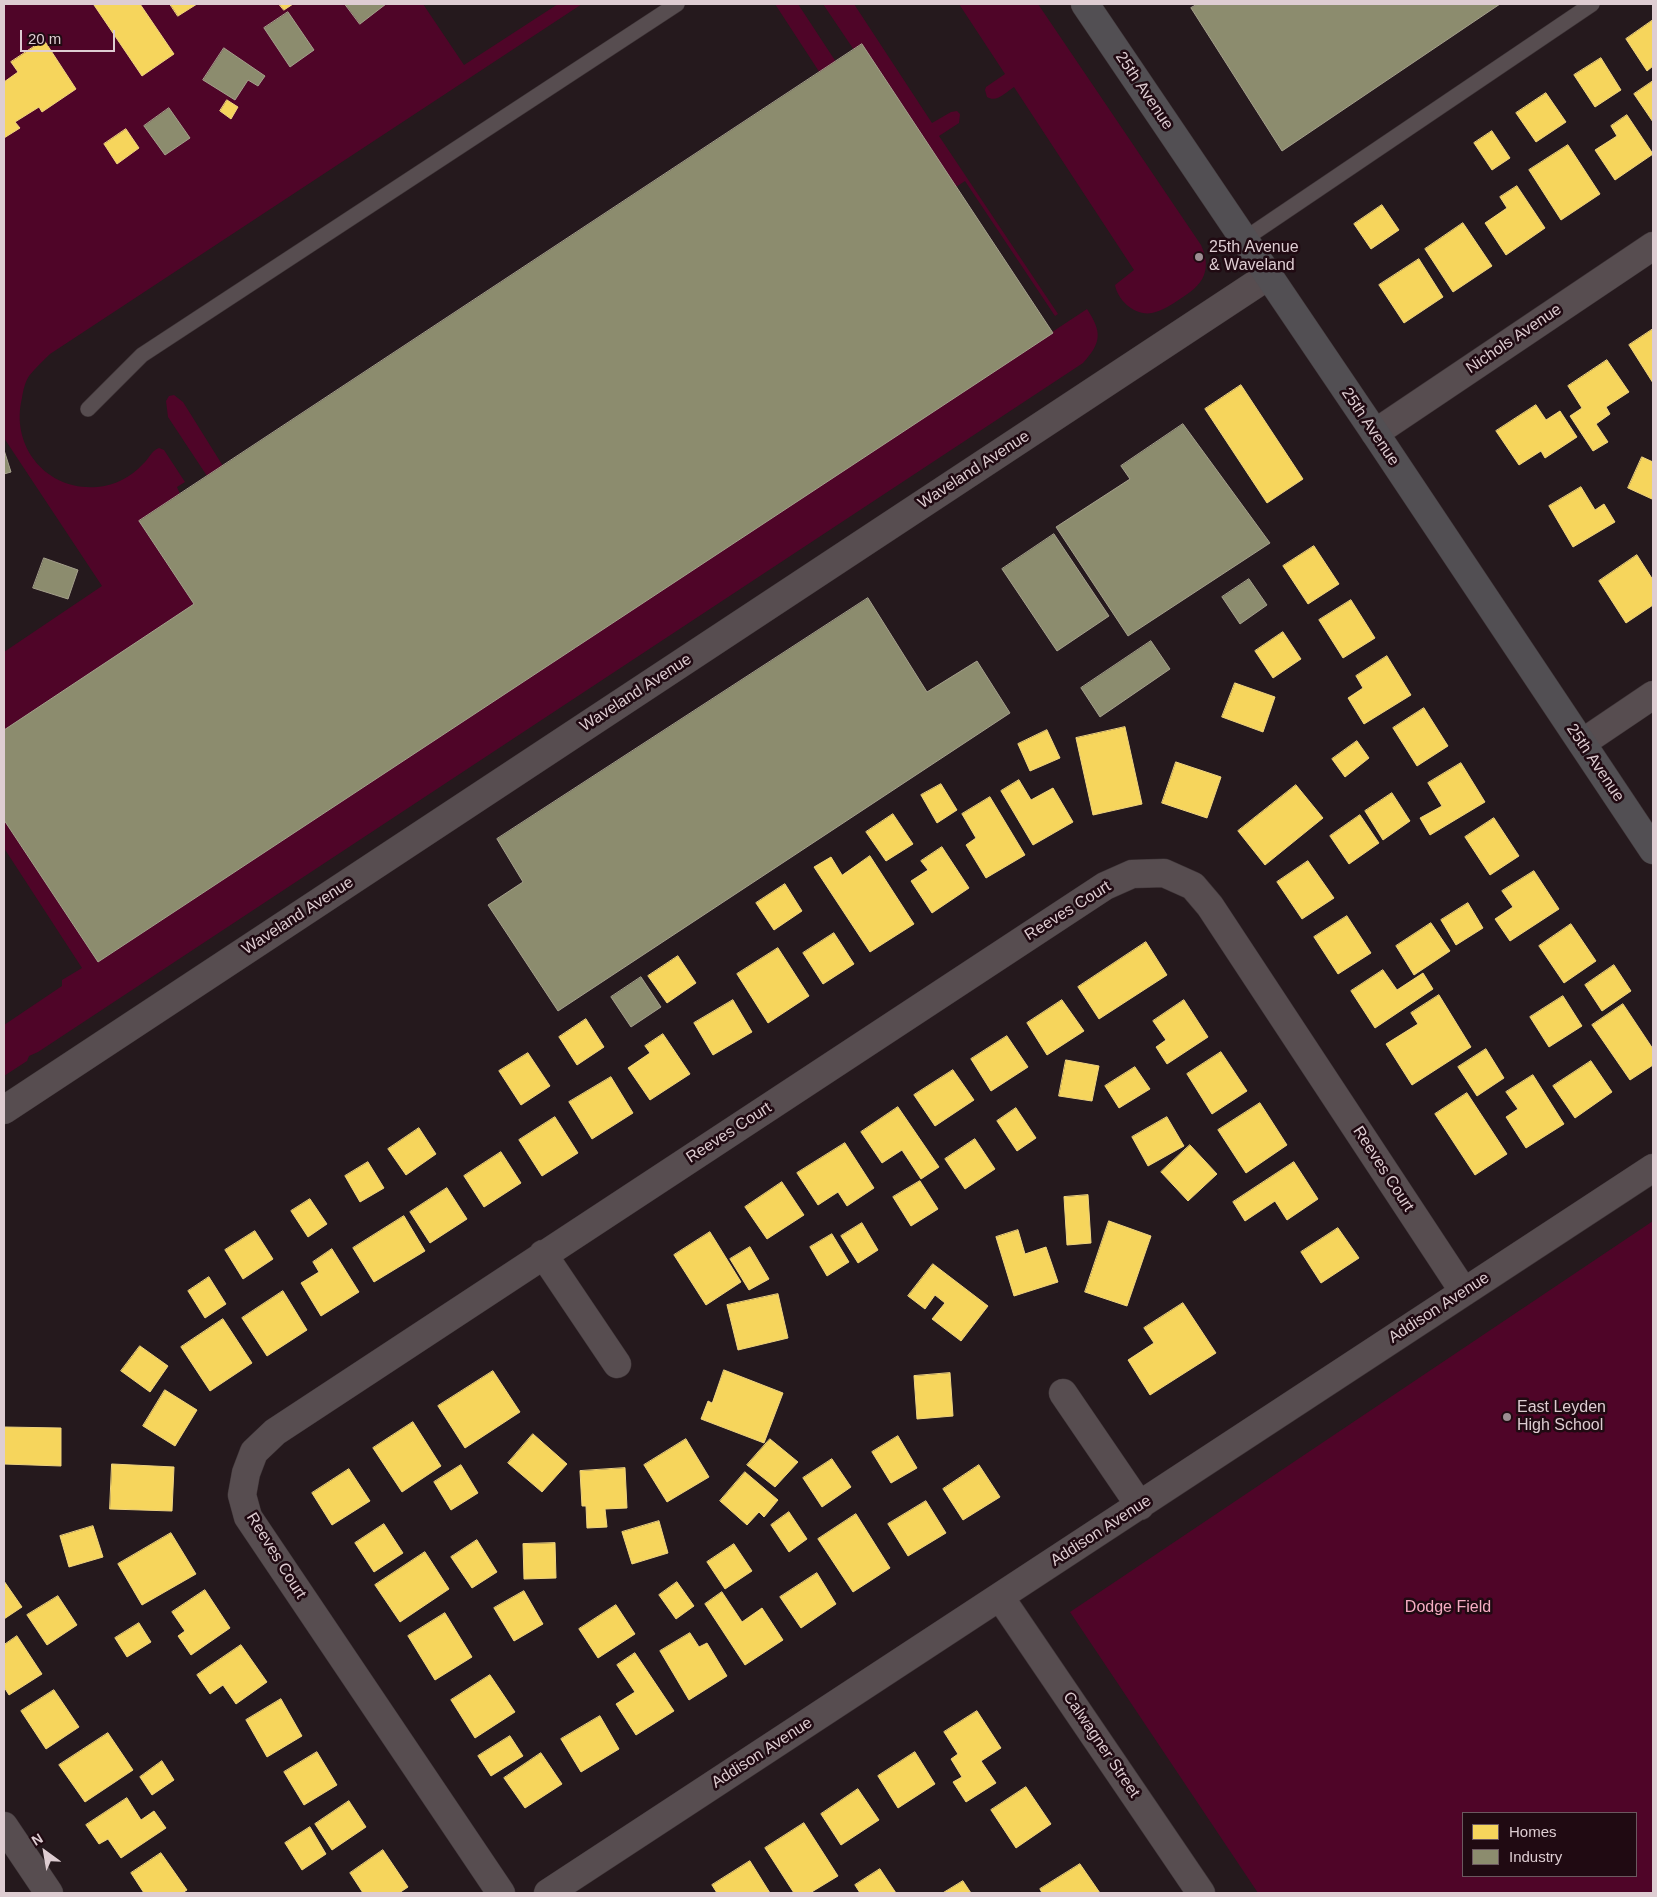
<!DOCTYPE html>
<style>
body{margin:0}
#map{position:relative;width:1657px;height:1897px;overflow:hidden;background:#25191d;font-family:Helvetica,sans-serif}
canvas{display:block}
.frame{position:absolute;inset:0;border:5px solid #decdd2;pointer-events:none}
.legend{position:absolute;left:1462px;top:1812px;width:175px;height:65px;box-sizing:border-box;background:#200a12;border:1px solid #6c585f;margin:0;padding:6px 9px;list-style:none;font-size:15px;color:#decdd2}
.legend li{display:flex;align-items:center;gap:10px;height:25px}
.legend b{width:25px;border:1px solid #6c585f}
.north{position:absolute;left:20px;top:1827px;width:50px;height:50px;-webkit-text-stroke:4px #200a12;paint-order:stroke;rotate:328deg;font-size:14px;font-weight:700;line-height:20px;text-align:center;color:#decdd2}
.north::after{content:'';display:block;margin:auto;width:18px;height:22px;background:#decdd2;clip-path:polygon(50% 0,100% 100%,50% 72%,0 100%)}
.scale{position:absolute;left:20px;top:30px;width:95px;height:22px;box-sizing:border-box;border:2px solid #decdd2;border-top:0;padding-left:6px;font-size:15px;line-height:18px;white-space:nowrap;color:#decdd2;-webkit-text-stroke:4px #200a12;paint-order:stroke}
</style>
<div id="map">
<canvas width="1657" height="1897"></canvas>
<div class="frame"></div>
<ul class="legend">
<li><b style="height:14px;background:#f6d55c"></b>Homes</li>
<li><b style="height:14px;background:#8c8c6e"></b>Industry</li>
</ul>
<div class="north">N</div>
<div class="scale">20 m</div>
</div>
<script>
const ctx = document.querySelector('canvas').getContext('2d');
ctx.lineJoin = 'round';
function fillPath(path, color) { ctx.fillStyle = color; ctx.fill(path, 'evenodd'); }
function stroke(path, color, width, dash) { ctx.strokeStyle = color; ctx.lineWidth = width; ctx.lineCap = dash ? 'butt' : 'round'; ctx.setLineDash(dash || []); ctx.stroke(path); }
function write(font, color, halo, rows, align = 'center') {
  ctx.font = font + ' Helvetica,sans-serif'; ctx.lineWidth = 5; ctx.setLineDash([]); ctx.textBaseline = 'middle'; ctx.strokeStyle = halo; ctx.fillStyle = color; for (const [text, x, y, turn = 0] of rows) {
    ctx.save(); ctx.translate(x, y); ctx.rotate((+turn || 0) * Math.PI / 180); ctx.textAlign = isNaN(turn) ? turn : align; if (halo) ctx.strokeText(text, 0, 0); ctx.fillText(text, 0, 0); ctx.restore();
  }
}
fillPath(new Path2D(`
 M 4,4 L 423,4 L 464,65 L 558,4 L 582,4 L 50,354 C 43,361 35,368 29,376 C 25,382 23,391 22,398 C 10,446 46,491 97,487 C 114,486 131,477 143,464 C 149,459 151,451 159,448 L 164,450 L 185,482 L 177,487 L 180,494 L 139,521 L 194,604 L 4,730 L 4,652 L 102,586 L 4,438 Z
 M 775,4 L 798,4 L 836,62 L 820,73 Z
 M 823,4 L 854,4 L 932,123 L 951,112 L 957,111 L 960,114 L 959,123 L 939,136 L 1058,314 L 1055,316 L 965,181 L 956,187 L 854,50 Z
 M 959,4 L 1038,4 L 1201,245 C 1205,254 1208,264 1204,275 C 1200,286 1189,293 1180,299 C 1171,305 1162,311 1152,313 C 1135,316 1118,301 1115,285 L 1134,270 L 1014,87 C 1006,92 997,103 987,97 L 985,90 L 986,87 L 1005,74 Z
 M 1087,309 C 1102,332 1102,342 1083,363 L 38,1052 L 29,1056 L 27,1061 L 4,1076 L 4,1025 L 62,986 L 62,980 L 82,968 L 4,848 L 4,820 L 98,962 Z
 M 174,395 L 183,402 L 223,466 L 207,476 L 168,417 L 166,401 L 169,396 Z
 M 1653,1221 L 1653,1893 L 1258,1893 L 1070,1612 ZM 1463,1813 L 1636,1813 L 1636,1876 L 1463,1876 Z`), '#4f0528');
const homes = new Path2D(`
 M 96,4 L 140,4 L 174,54 L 142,76 L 94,5 Z
 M 170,4 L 197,4 L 178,16 Z
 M 279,4 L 293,4 L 284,10 Z
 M 1653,20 L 1653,66 L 1647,71 L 1626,39 Z
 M 44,40 L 76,89 L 42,112 L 39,107 L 15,122 L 20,128 L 4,138 L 4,82 L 18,72 L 11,62 Z
 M 1601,58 L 1621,90 L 1595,107 L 1574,75 Z
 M 1653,81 L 1653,122 L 1634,94 Z
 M 1546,93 L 1566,122 L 1536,142 L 1516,113 Z
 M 227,100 L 238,107 L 231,119 L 220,111 Z
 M 1627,115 L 1653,154 L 1615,180 L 1595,150 L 1617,136 L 1611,126 Z
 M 126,129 L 139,148 L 117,164 L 104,144 Z
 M 1492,131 L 1510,158 L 1492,170 L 1474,143 Z
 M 1568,145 L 1600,194 L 1561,220 L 1529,170 Z
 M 1517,186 L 1545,228 L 1506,255 L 1485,223 L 1507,208 L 1500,197 Z
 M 1382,205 L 1399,230 L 1371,249 L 1354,224 Z
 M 1463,223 L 1492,266 L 1453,292 L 1425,249 Z
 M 1419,259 L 1443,297 L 1404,323 L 1379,285 Z
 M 1653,329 L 1653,383 L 1629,345 Z
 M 1607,360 L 1629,392 L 1606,407 L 1610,414 L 1596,424 L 1608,442 L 1593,451 L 1570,416 L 1582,408 L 1568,386 Z
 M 1241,385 L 1303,479 L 1267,503 L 1205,409 Z
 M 1536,405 L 1546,420 L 1560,411 L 1577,437 L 1545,458 L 1541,451 L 1519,465 L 1496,431 Z
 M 1642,457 L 1653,462 L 1652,499 L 1628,488 Z
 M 1581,487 L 1595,510 L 1604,504 L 1615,522 L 1573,547 L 1549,506 Z
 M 1314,546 L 1339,584 L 1308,604 L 1283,566 Z
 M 1637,555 L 1653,580 L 1653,605 L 1626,623 L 1599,581 Z
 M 1351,600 L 1375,638 L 1343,658 L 1319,620 Z
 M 1283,632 L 1301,659 L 1273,678 L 1255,651 Z
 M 1387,656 L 1411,695 L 1364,724 L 1348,698 L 1363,688 L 1356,676 Z
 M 1235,683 L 1275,697 L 1263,732 L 1222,717 Z
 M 1424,708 L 1448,746 L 1417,766 L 1393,728 Z
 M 1125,727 L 1142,804 L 1093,815 L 1076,738 Z
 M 1047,730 L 1060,758 L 1030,771 L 1018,744 Z
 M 1357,741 L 1369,758 L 1345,777 L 1332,759 Z
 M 1176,762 L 1221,777 L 1207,818 L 1162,803 Z
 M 1461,763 L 1485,802 L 1430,835 L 1420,818 L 1442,806 L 1428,783 Z
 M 1019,780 L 1031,800 L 1053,788 L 1073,822 L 1033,845 L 1001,791 Z
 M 941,784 L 957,810 L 937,823 L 921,795 Z
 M 1296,785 L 1323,818 L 1265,865 L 1238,831 Z
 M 1392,793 L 1410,821 L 1383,840 L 1365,811 Z
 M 990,797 L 1025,855 L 986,878 L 966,845 L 976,838 L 962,814 Z
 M 893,814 L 913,844 L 886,861 L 866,832 Z
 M 1360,815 L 1379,843 L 1349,864 L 1330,836 Z
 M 1494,818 L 1519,856 L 1490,875 L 1465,837 Z
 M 942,847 L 969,888 L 932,913 L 911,881 L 928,870 L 921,861 Z
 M 870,856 L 914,924 L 870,952 L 814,867 L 831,857 L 842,875 Z
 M 1308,861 L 1334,898 L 1302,919 L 1277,882 Z
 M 1534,871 L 1559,909 L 1510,941 L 1495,919 L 1513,907 L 1502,891 Z
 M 785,884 L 802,911 L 774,930 L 756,903 Z
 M 1468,903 L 1483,928 L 1456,945 L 1441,920 Z
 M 1347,916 L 1371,953 L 1338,974 L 1314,937 Z
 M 1431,923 L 1450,951 L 1414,975 L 1396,946 Z
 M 1571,924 L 1596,961 L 1564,983 L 1539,946 Z
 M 834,933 L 854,964 L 823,984 L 803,953 Z
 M 1146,942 L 1167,975 L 1099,1019 L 1078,987 Z
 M 778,948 L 809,996 L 768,1023 L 737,974 Z
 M 678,956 L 696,983 L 667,1003 L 648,976 Z
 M 1614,965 L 1631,991 L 1602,1011 L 1585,985 Z
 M 1383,970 L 1397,990 L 1423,973 L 1433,989 L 1375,1028 L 1351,991 Z
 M 1439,995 L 1471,1047 L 1412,1085 L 1386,1044 L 1418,1024 L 1411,1013 Z
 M 1563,996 L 1582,1026 L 1549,1047 L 1530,1017 Z
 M 733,1000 L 752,1032 L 713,1055 L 694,1023 Z
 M 1062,1000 L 1084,1031 L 1047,1055 L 1027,1023 Z
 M 1184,1000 L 1208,1037 L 1167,1064 L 1156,1047 L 1166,1040 L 1153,1021 Z
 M 1623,1004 L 1653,1049 L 1653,1065 L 1630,1080 L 1592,1025 Z
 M 586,1019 L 604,1047 L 577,1065 L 559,1037 Z
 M 663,1034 L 690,1074 L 650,1100 L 628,1068 L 650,1053 L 645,1046 Z
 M 1007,1036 L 1028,1067 L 991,1091 L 971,1059 Z
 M 1486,1049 L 1504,1078 L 1477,1096 L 1458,1067 Z
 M 1221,1052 L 1247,1091 L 1212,1114 L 1187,1074 Z
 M 528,1053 L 550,1086 L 521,1105 L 499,1071 Z
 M 1066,1060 L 1099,1066 L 1092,1101 L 1059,1096 Z
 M 1591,1061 L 1612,1092 L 1575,1118 L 1553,1086 Z
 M 1135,1067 L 1150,1089 L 1119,1108 L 1105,1086 Z
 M 953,1070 L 974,1100 L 935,1126 L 914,1095 Z
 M 1533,1075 L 1564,1124 L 1526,1148 L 1506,1117 L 1518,1109 L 1506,1092 Z
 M 611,1077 L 633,1113 L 592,1139 L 569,1102 Z
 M 1467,1093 L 1507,1154 L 1475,1175 L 1435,1114 Z
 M 1260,1103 L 1287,1145 L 1246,1173 L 1218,1130 Z
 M 898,1107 L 939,1167 L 921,1179 L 902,1150 L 882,1163 L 861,1132 Z
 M 1016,1108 L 1036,1138 L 1017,1151 L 997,1121 Z
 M 555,1117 L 578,1153 L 542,1176 L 519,1140 Z
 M 1167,1117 L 1184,1146 L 1148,1166 L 1132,1137 Z
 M 419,1128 L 436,1154 L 406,1175 L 388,1149 Z
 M 975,1139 L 995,1169 L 965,1189 L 945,1159 Z
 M 845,1143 L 874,1188 L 847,1206 L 838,1192 L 818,1205 L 797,1173 Z
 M 1190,1145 L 1217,1174 L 1188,1201 L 1161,1172 Z
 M 501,1152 L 521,1183 L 484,1207 L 464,1176 Z
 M 368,1162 L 384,1188 L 360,1202 L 345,1176 Z
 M 1294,1162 L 1318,1199 L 1287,1220 L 1275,1201 L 1245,1221 L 1233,1202 Z
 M 920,1181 L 938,1209 L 911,1226 L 893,1197 Z
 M 782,1182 L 804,1215 L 767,1239 L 745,1207 Z
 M 447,1188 L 467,1219 L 430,1243 L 410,1212 Z
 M 1088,1195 L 1091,1243 L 1067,1245 L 1064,1197 Z
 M 310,1199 L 327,1224 L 308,1237 L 291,1211 Z
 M 404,1216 L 425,1251 L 374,1282 L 353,1248 Z
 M 1109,1221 L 1151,1236 L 1127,1306 L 1085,1292 Z
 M 862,1223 L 878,1250 L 858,1263 L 841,1236 Z
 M 1338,1228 L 1359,1258 L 1321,1283 L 1301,1252 Z
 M 1018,1230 L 1025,1254 L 1046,1247 L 1058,1282 L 1014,1296 L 996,1237 Z
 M 255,1231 L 273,1259 L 243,1279 L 225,1250 Z
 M 710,1232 L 741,1282 L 706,1305 L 674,1255 Z
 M 832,1234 L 849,1262 L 827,1276 L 810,1247 Z
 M 750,1247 L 769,1279 L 749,1290 L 730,1259 Z
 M 332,1249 L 359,1292 L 321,1316 L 301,1283 L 319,1272 L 313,1262 Z
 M 933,1264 L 988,1306 L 961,1341 L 932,1319 L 945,1303 L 935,1295 L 925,1309 L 908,1296 Z
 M 209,1277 L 226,1304 L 205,1318 L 188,1291 Z
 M 283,1291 L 307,1330 L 267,1356 L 242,1318 Z
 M 778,1294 L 788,1338 L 738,1350 L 727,1305 Z
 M 1183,1303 L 1216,1353 L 1150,1395 L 1128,1360 L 1154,1343 L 1144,1328 Z
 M 223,1319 L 252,1363 L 210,1391 L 181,1347 Z
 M 140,1346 L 168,1366 L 150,1392 L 121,1371 Z
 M 724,1370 L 783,1393 L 764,1443 L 701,1419 L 708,1401 L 712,1403 Z
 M 493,1371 L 520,1412 L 465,1448 L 438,1406 Z
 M 950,1373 L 953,1416 L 917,1419 L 914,1376 Z
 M 165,1390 L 197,1410 L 175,1446 L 143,1426 Z
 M 413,1422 L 441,1466 L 402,1492 L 373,1448 Z
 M 4,1427 L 61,1428 L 61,1466 L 4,1464 Z
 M 533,1434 L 567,1464 L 542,1492 L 508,1463 Z
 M 898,1436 L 917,1468 L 891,1483 L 872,1452 Z
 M 686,1439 L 709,1477 L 667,1502 L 644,1465 Z
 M 770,1439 L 798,1462 L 775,1487 L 747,1465 Z
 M 832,1459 L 851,1487 L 822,1507 L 803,1478 Z
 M 112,1464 L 174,1467 L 172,1511 L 110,1509 Z
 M 461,1465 L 478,1493 L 451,1510 L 434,1482 Z
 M 979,1465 L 1000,1497 L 963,1520 L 943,1489 Z
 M 625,1468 L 627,1508 L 605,1509 L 607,1527 L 587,1528 L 586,1506 L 582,1506 L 580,1471 Z
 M 349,1469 L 370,1501 L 332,1525 L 312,1493 Z
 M 745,1472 L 778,1500 L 764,1517 L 759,1512 L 747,1525 L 720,1501 Z
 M 926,1501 L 946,1533 L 908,1556 L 888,1524 Z
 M 789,1512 L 807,1539 L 789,1552 L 771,1525 Z
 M 856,1514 L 890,1568 L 853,1592 L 818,1539 Z
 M 659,1521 L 668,1553 L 632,1564 L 622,1532 Z
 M 384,1524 L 403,1553 L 374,1572 L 355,1543 Z
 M 93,1526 L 103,1557 L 69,1567 L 60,1536 Z
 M 171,1533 L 196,1574 L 142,1605 L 118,1564 Z
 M 477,1540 L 497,1572 L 472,1588 L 451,1557 Z
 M 555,1543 L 556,1578 L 524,1579 L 523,1544 Z
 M 734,1544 L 752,1571 L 725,1589 L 707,1562 Z
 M 425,1552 L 449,1589 L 400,1622 L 375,1585 Z
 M 817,1573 L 836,1604 L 801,1628 L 780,1597 Z
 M 4,1581 L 22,1607 L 4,1619 Z
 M 677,1582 L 694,1606 L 676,1619 L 659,1595 Z
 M 205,1590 L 230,1628 L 191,1655 L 178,1636 L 185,1631 L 172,1612 Z
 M 524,1591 L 543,1624 L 514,1641 L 494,1608 Z
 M 722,1592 L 742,1622 L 762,1608 L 783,1640 L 745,1665 L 705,1604 Z
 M 58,1596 L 77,1625 L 47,1645 L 27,1615 Z
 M 616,1605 L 635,1634 L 598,1658 L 579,1629 Z
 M 445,1613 L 472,1657 L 435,1680 L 408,1636 Z
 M 139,1623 L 151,1642 L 127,1657 L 115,1638 Z
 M 690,1633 L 699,1647 L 707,1643 L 727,1676 L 689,1700 L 660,1651 Z
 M 17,1636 L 42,1674 L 9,1695 L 4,1687 L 4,1645 Z
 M 241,1645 L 267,1682 L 236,1704 L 223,1685 L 210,1694 L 197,1675 Z
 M 635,1653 L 674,1711 L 636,1735 L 616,1704 L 635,1692 L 617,1665 Z
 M 490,1675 L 515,1712 L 475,1738 L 451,1700 Z
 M 54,1690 L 79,1727 L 46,1749 L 21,1711 Z
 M 281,1699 L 302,1736 L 267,1757 L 246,1720 Z
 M 977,1711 L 1001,1748 L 981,1761 L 996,1783 L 966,1802 L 953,1782 L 962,1777 L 951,1759 L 958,1754 L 944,1732 Z
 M 600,1716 L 619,1749 L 581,1772 L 561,1739 Z
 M 108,1733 L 133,1770 L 85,1802 L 59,1765 Z
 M 510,1736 L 523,1756 L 491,1776 L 478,1756 Z
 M 317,1752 L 337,1785 L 304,1805 L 284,1772 Z
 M 915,1752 L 935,1784 L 898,1808 L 878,1776 Z
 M 541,1753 L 562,1784 L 525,1808 L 504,1778 Z
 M 162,1761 L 174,1780 L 152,1795 L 140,1777 Z
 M 1026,1787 L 1051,1824 L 1016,1848 L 991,1810 Z
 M 858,1789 L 879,1820 L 841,1845 L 821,1814 Z
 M 127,1798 L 141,1820 L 154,1811 L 166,1828 L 121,1858 L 108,1839 L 99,1844 L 86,1825 Z
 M 349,1801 L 366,1827 L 332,1850 L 315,1824 Z
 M 804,1823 L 838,1876 L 810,1893 L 794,1893 L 765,1848 Z
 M 310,1827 L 326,1854 L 302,1870 L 285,1843 Z
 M 383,1850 L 408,1887 L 399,1893 L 363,1893 L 350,1873 Z
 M 161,1853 L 187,1890 L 182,1893 L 144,1893 L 131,1873 Z
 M 750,1861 L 770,1893 L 717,1893 L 712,1885 Z
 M 1080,1864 L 1100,1893 L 1042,1893 L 1040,1889 Z
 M 880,1869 L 896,1893 L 860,1893 L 855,1885 Z
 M 963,1881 L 971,1893 L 943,1893 Z`);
fillPath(homes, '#f6d55c');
stroke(homes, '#efd37f', 1);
const industry = new Path2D(`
 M 345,4 L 386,4 L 360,24 Z
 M 1198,4 L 1500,4 L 1282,151 L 1191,8 Z
 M 288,12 L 314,50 L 290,67 L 264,28 Z
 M 862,44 L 1053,333 L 98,962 L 4,820 L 4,730 L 194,604 L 139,521 Z
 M 224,48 L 265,76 L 258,86 L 248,80 L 235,100 L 203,80 Z
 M 169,108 L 190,138 L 165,155 L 144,126 Z
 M 1183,424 L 1270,543 L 1128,636 L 1056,527 L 1130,479 L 1121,466 Z
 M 4,450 L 11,472 L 4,474 Z
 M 1054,534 L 1109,616 L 1057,651 L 1002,569 Z
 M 44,558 L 78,570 L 68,599 L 33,588 Z
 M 1249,579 L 1267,605 L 1240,624 L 1222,597 Z
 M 868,598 L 927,692 L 977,661 L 1010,713 L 558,1011 L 488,905 L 523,882 L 497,839 Z
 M 1151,641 L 1170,669 L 1100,717 L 1081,688 Z
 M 641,977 L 661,1007 L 631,1027 L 611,997 Z`);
fillPath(industry, '#8c8c6e');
stroke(industry, '#a5a08c', 1);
const lane = new Path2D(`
 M 1243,240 L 1592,4
 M 88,409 L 142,355 L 677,4`);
const street = new Path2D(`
 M 1375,433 L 1653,246
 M 1582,743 L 1653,695
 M 4,1110 L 1268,276
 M 543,1254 L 617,1364
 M 1063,1393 L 1140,1506
 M 1000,1597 L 1201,1893
 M 4,1826 L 49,1893
 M 501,1893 L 248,1517 L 242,1495 L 246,1473 L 254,1452 L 275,1432 L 1105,886 L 1132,874 L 1164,873 L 1193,886 L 1210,906 L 1464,1292
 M 548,1893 L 1653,1168`);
const secondary = new Path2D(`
 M 1085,4 L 1375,433 L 1653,850`);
stroke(lane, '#3f3538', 16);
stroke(street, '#3f3538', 29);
stroke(secondary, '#3f3538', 29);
stroke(lane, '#574d50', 15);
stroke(street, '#574d50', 28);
stroke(secondary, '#524f53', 28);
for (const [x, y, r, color] of [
 [1199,257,5,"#9d8e93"],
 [1507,1417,5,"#9d8e93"]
]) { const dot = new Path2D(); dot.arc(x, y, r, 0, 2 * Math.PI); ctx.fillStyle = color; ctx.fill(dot); stroke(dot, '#200a12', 2); }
write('16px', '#decdd2', '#200a12', [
 ["25th Avenue",1144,91,56],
 ["Nichols Avenue",1514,339,-34],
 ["25th Avenue",1370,427,56],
 ["Waveland Avenue",974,470,-33],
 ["Waveland Avenue",636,693,-33],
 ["25th Avenue",1595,763,56],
 ["Reeves Court",1068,911,-32],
 ["Waveland Avenue",298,916,-33],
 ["Reeves Court",729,1133,-33],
 ["Reeves Court",1383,1169,57],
 ["Addison Avenue",1439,1308,-33],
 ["Addison Avenue",1101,1531,-33],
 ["Reeves Court",276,1556,58],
 ["Calwagner Street",1101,1745,56],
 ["Addison Avenue",762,1753,-33]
]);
write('16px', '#decdd2', '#200a12', [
 ["25th Avenue",1209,248],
 ["& Waveland",1209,266],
 ["East Leyden",1517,1408],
 ["High School",1517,1426]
], 'left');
write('16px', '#f6adc3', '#200a12', [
 ["Dodge Field",1448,1608]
]);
</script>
